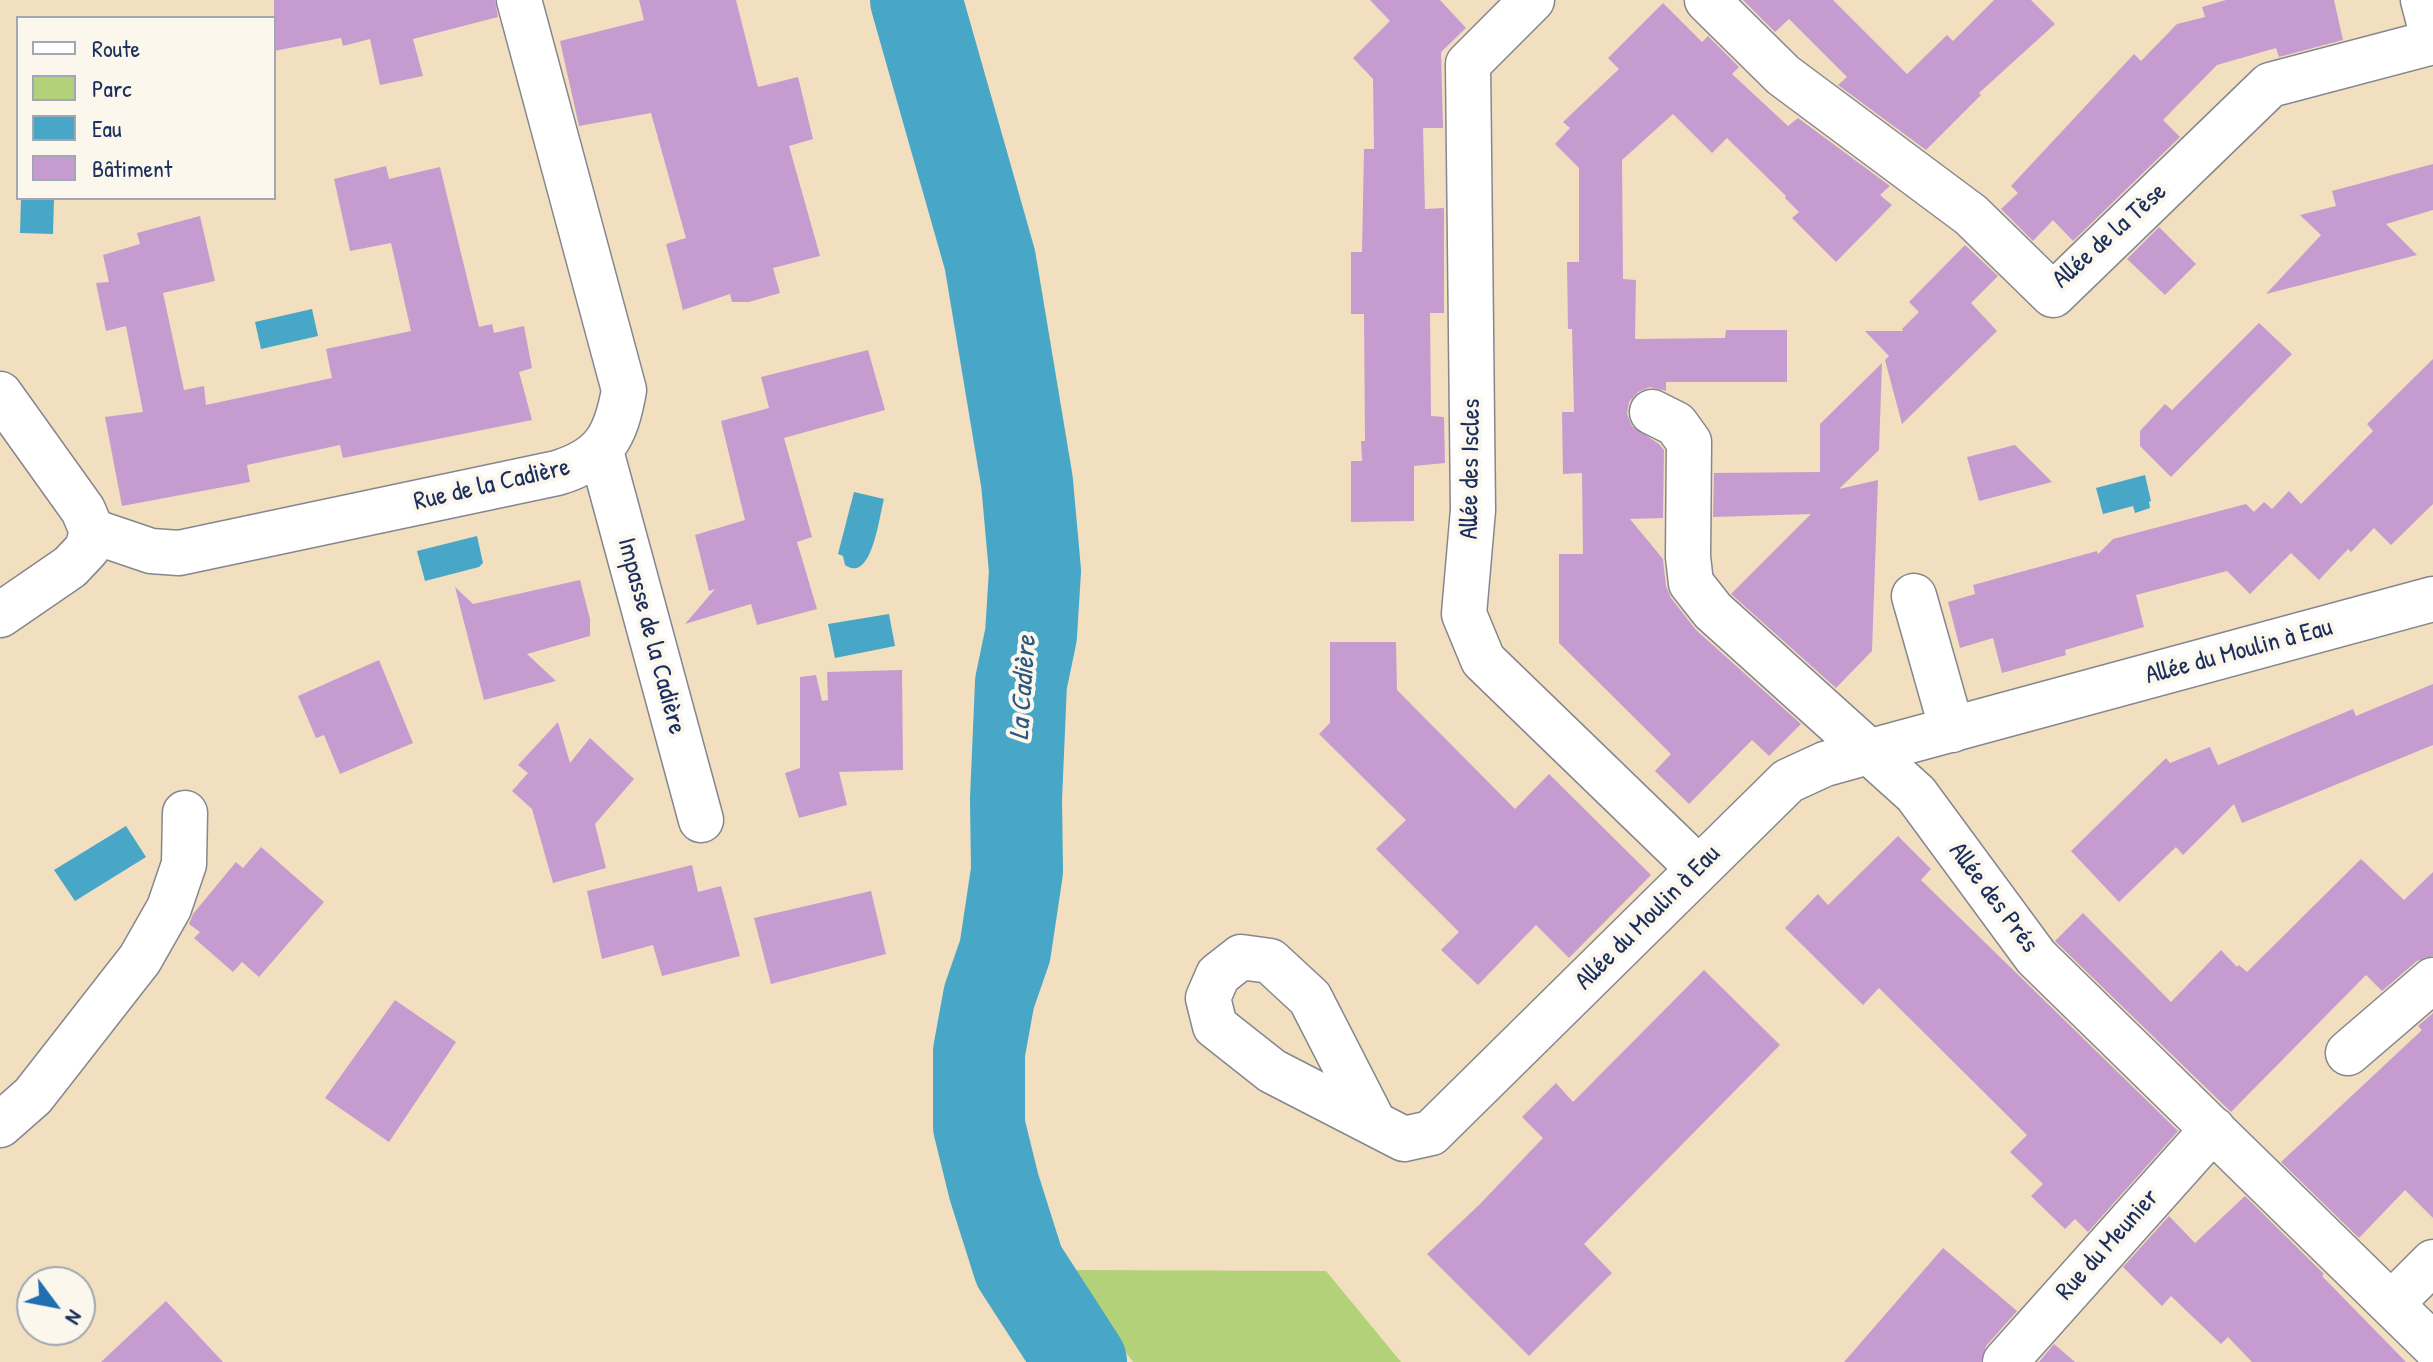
<!DOCTYPE html>
<meta charset="utf-8">
<style>
body{margin:0}
#map{position:relative;width:2433px;height:1362px;overflow:hidden;background:#f1dfbf;font-family:"Patrick Hand",sans-serif}
canvas{display:block}
.legend{position:absolute;left:16px;top:16px;width:260px;height:184px;box-sizing:border-box;background:#fbf7ec;border:2px solid #a1a7b3;margin:0;padding:10px 14px;list-style:none;font-size:24px;color:#1b2f5e}
.legend li{display:flex;align-items:center;gap:16px;height:40px}
.legend b{width:40px;border:2px solid #a1a7b3}
.north{position:absolute;left:16px;top:1266px;width:80px;height:80px;box-sizing:border-box;background:#fbf7ec;border:2px solid #a1a7b3;border-radius:50%;rotate:122deg;font-size:22px;font-weight:700;line-height:32px;text-align:center;color:#1b2f5e}
.north::after{content:'';display:block;margin:auto;width:28px;height:36px;background:#1f6fb2;clip-path:polygon(50% 0,100% 100%,50% 72%,0 100%)}
</style>
<div id="map">
<canvas width="2433" height="1362"></canvas>
<ul class="legend">
<li><b style="height:10px;background:#fff"></b>Route</li>
<li><b style="height:22px;background:#b2d178"></b>Parc</li>
<li><b style="height:22px;background:#48a6c7"></b>Eau</li>
<li><b style="height:22px;background:#c69cd0"></b>Bâtiment</li>
</ul>
<div class="north">N</div>
</div>
<script>
const ctx = document.querySelector('canvas').getContext('2d');
ctx.lineJoin = 'round';
function fillPath(path, color) { ctx.fillStyle = color; ctx.fill(path, 'evenodd'); }
function stroke(path, color, width, dash) { ctx.strokeStyle = color; ctx.lineWidth = width; ctx.lineCap = dash ? 'butt' : 'round'; ctx.setLineDash(dash || []); ctx.stroke(path); }
function write(font, color, halo, rows, align = 'center') {
  ctx.font = font + ' "Patrick Hand",sans-serif'; ctx.lineWidth = 8; ctx.setLineDash([]); ctx.textBaseline = 'middle'; ctx.strokeStyle = halo; ctx.fillStyle = color; for (const [text, x, y, turn = 0] of rows) {
    ctx.save(); ctx.translate(x, y); ctx.rotate((+turn || 0) * Math.PI / 180); ctx.textAlign = isNaN(turn) ? turn : align; if (halo) ctx.strokeText(text, 0, 0); ctx.fillText(text, 0, 0); ctx.restore();
  }
}
fillPath(new Path2D(`
 M 1067,1270 L 1326,1271 L 1401,1362 L 1133,1362 Z`), '#b2d178');
fillPath(new Path2D(`
 M 21,198 L 54,198 L 53,234 L 20,233 Z
 M 312,309 L 318,336 L 261,349 L 255,322 Z
 M 2145,475 L 2151,501 L 2149,502 L 2150,508 L 2135,513 L 2133,506 L 2103,514 L 2096,488 Z
 M 854,492 L 884,499 C 879,517 872,584 845,565 L 843,556 L 838,554 Z
 M 477,536 L 483,563 L 479,567 L 425,581 L 417,551 Z
 M 889,614 L 895,646 L 835,658 L 828,624 Z
 M 126,826 L 146,857 L 75,901 L 54,870 Z`), '#48a6c7');
stroke(new Path2D(`
 M 916,0 L 990,260 L 1027,482 L 1035,571 L 1031,635 L 1021,683 L 1016,799 L 1017,871 L 1005,951 L 989,997 L 979,1052 L 979,1126 L 994,1187 L 1019,1266 L 1081,1362`), '#48a6c7', 92);
fillPath(new Path2D(`
 M 274,0 L 495,0 L 498,17 L 413,39 L 423,76 L 380,85 L 370,39 L 343,46 L 341,38 L 274,51 Z
 M 639,0 L 736,0 L 758,87 L 798,77 L 813,139 L 789,146 L 820,256 L 773,268 L 780,293 L 749,302 L 732,302 L 730,294 L 683,310 L 666,244 L 686,238 L 651,113 L 579,126 L 560,41 L 644,20 Z
 M 1370,0 L 1440,0 L 1466,28 L 1441,52 L 1443,128 L 1423,128 L 1425,209 L 1444,208 L 1444,313 L 1430,313 L 1431,416 L 1444,417 L 1445,463 L 1414,466 L 1414,521 L 1351,522 L 1351,461 L 1362,461 L 1361,441 L 1365,441 L 1364,314 L 1351,314 L 1351,252 L 1362,252 L 1364,149 L 1374,149 L 1373,79 L 1353,58 L 1390,21 Z
 M 1743,0 L 1833,0 L 1907,74 L 1947,35 L 1953,41 L 1994,0 L 2031,0 L 2055,24 L 1979,93 L 1981,95 L 1926,150 L 1838,85 L 1847,77 L 1789,19 L 1775,32 Z
 M 2226,0 L 2334,0 L 2343,40 L 2279,57 L 2276,48 L 2217,65 L 2163,120 L 2180,137 L 2073,241 L 2053,220 L 2033,241 L 2001,209 L 2018,193 L 2011,186 L 2134,54 L 2141,61 L 2177,24 L 2205,17 L 2202,7 Z
 M 1663,3 L 1702,42 L 1708,36 L 1739,67 L 1732,74 L 1788,126 L 1798,118 L 1890,186 L 1880,195 L 1892,205 L 1836,262 L 1792,218 L 1799,212 L 1785,198 L 1786,196 L 1727,138 L 1712,153 L 1673,114 L 1622,160 L 1623,279 L 1636,280 L 1635,339 L 1725,338 L 1726,330 L 1787,330 L 1787,382 L 1666,382 L 1666,391 L 1650,387 L 1638,392 L 1629,402 L 1627,414 L 1632,426 L 1659,444 L 1664,450 L 1663,518 L 1630,519 L 1663,559 L 1666,586 L 1671,598 L 1696,630 L 1801,724 L 1769,756 L 1752,740 L 1689,804 L 1655,771 L 1671,754 L 1559,643 L 1559,554 L 1583,554 L 1582,473 L 1563,474 L 1562,412 L 1574,412 L 1572,329 L 1568,329 L 1567,262 L 1579,262 L 1579,168 L 1555,144 L 1570,128 L 1563,122 L 1619,69 L 1608,58 Z
 M 2433,164 L 2433,210 L 2386,224 L 2417,255 L 2266,294 L 2321,235 L 2300,215 L 2336,206 L 2332,191 Z
 M 386,166 L 389,179 L 440,167 L 479,327 L 492,324 L 494,333 L 524,326 L 532,368 L 519,372 L 532,420 L 343,458 L 340,445 L 247,465 L 250,482 L 122,506 L 105,417 L 143,412 L 126,326 L 106,331 L 96,283 L 109,282 L 103,255 L 140,244 L 137,233 L 200,216 L 215,281 L 163,293 L 184,390 L 204,386 L 206,405 L 332,378 L 326,349 L 411,331 L 391,243 L 350,251 L 334,179 Z
 M 2159,227 L 2196,264 L 2165,295 L 2127,259 Z
 M 1965,245 L 1998,276 L 1971,303 L 1997,331 L 1902,424 L 1885,360 L 1889,356 L 1865,331 L 1903,331 L 1902,329 L 1919,312 L 1909,302 Z
 M 2259,323 L 2292,354 L 2171,477 L 2140,446 L 2140,431 L 2165,404 L 2172,410 Z
 M 868,350 L 885,410 L 784,438 L 812,537 L 797,542 L 817,609 L 757,625 L 751,604 L 685,624 L 715,589 L 709,591 L 695,535 L 745,520 L 721,421 L 769,408 L 761,377 Z
 M 2433,359 L 2433,504 L 2391,545 L 2374,528 L 2351,552 L 2348,549 L 2319,580 L 2291,553 L 2250,594 L 2227,571 L 2136,595 L 2144,627 L 2065,650 L 2066,655 L 2002,673 L 1993,638 L 1960,648 L 1948,602 L 1975,594 L 1973,585 L 2097,551 L 2098,554 L 2113,539 L 2246,504 L 2254,512 L 2264,502 L 2272,509 L 2289,491 L 2301,504 L 2373,431 L 2367,424 Z
 M 1882,363 L 1879,450 L 1839,489 L 1878,480 L 1872,651 L 1836,688 L 1731,594 L 1811,514 L 1713,517 L 1714,473 L 1820,472 L 1820,424 Z
 M 2015,445 L 2052,482 L 1979,501 L 1967,457 Z
 M 580,580 L 590,619 L 590,636 L 527,654 L 556,681 L 484,700 L 455,587 L 473,604 Z
 M 1330,642 L 1396,642 L 1397,690 L 1515,809 L 1549,774 L 1651,875 L 1569,958 L 1536,925 L 1478,985 L 1441,950 L 1459,932 L 1376,849 L 1406,820 L 1319,734 L 1330,723 Z
 M 379,660 L 413,743 L 340,774 L 324,735 L 316,738 L 298,696 Z
 M 902,670 L 903,770 L 839,772 L 847,805 L 799,818 L 785,773 L 800,768 L 800,677 L 816,675 L 822,701 L 828,700 L 827,672 Z
 M 2433,684 L 2433,745 L 2242,823 L 2234,804 L 2183,855 L 2176,847 L 2119,902 L 2071,851 L 2166,758 L 2170,763 L 2210,747 L 2218,765 L 2353,709 L 2356,716 Z
 M 558,722 L 570,763 L 590,738 L 634,779 L 595,824 L 606,868 L 553,883 L 532,809 L 512,791 L 528,773 L 518,765 Z
 M 1898,836 L 1931,869 L 1921,880 L 2178,1131 L 2088,1232 L 2075,1219 L 2065,1229 L 2031,1196 L 2043,1184 L 2010,1152 L 2027,1135 L 1879,988 L 1863,1005 L 1785,928 L 1818,894 L 1828,905 Z
 M 261,847 L 324,902 L 259,977 L 242,962 L 233,972 L 194,938 L 200,932 L 189,924 L 193,914 L 236,862 L 243,868 Z
 M 2361,859 L 2404,900 L 2433,872 L 2433,956 L 2417,961 L 2382,991 L 2366,975 L 2231,1112 L 2055,941 L 2083,913 L 2171,1002 L 2221,950 L 2237,967 L 2239,965 L 2247,972 Z
 M 692,865 L 698,892 L 721,886 L 740,956 L 662,976 L 653,945 L 602,959 L 587,891 Z
 M 871,891 L 886,954 L 771,984 L 754,918 Z
 M 1704,970 L 1780,1045 L 1584,1244 L 1612,1273 L 1529,1356 L 1427,1254 L 1479,1205 L 1543,1138 L 1522,1117 L 1556,1083 L 1573,1102 Z
 M 395,1000 L 456,1042 L 389,1142 L 325,1098 Z
 M 2433,1013 L 2433,1218 L 2405,1190 L 2359,1238 L 2281,1162 L 2422,1030 L 2418,1026 Z
 M 2245,1196 L 2324,1274 L 2322,1276 L 2406,1362 L 2252,1362 L 2228,1337 L 2221,1344 L 2171,1296 L 2162,1306 L 2123,1267 L 2169,1216 L 2195,1243 Z
 M 1943,1248 L 2017,1311 L 1986,1346 L 1981,1362 L 1844,1362 Z
 M 166,1301 L 223,1362 L 101,1362 Z
 M 2054,1344 L 2075,1362 L 2039,1362 Z`), '#c69cd0');
const minor = new Path2D(`
 M 1532,0 L 1468,64 L 1473,510 L 1464,614 L 1483,660 L 1698,868
 M 1707,0 L 1783,75 L 1971,215 L 2053,295 L 2270,85 L 2433,42
 M 2423,0 L 2433,38
 M 0,394 L 83,510 L 92,531
 M 1652,412 L 1676,424 L 1689,442 L 1688,557 L 1691,583 L 1713,611 L 1916,794 L 2036,957 L 2433,1345
 M 601,451 L 701,820
 M 1914,596 L 1952,730
 M 0,615 L 70,567 L 87,549 L 92,531 L 151,551 L 179,553 L 557,473 C 604,459 616,436 624,390 L 519,0
 M 2348,1053 L 2433,980
 M 1373,1121 L 1310,998 L 1270,961 L 1241,957 L 1218,975 L 1208,998 L 1215,1026 L 1272,1071 L 1404,1139 L 1431,1133 L 1788,781 L 1825,764 L 1868,752 L 2433,599
 M 0,1125 L 33,1096 L 140,959 L 169,908 L 184,864 L 185,813
 M 2391,1304 L 2433,1262
 M 2005,1362 L 2213,1129`);
stroke(minor, '#86878e', 47);
stroke(minor, '#fff', 44);
write('26px', '#1b2f5e', '#fbf7ec', [
 ["Allée de la Tèse",2110,236,-42],
 ["Allée des Iscles",1471,469,-89],
 ["Rue de la Cadière",492,485,-13],
 ["Impasse de la Cadière",651,636,75],
 ["Allée du Moulin à Eau",2239,652,-15],
 ["Allée des Prés",1993,898,53],
 ["Allée du Moulin à Eau",1648,918,-45],
 ["Rue du Meunier",2108,1245,-48]
]);
write('italic 28px', '#2b5983', '#fbf7ec', [
 ["La Cadière",1024,688,-86]
]);
</script>
